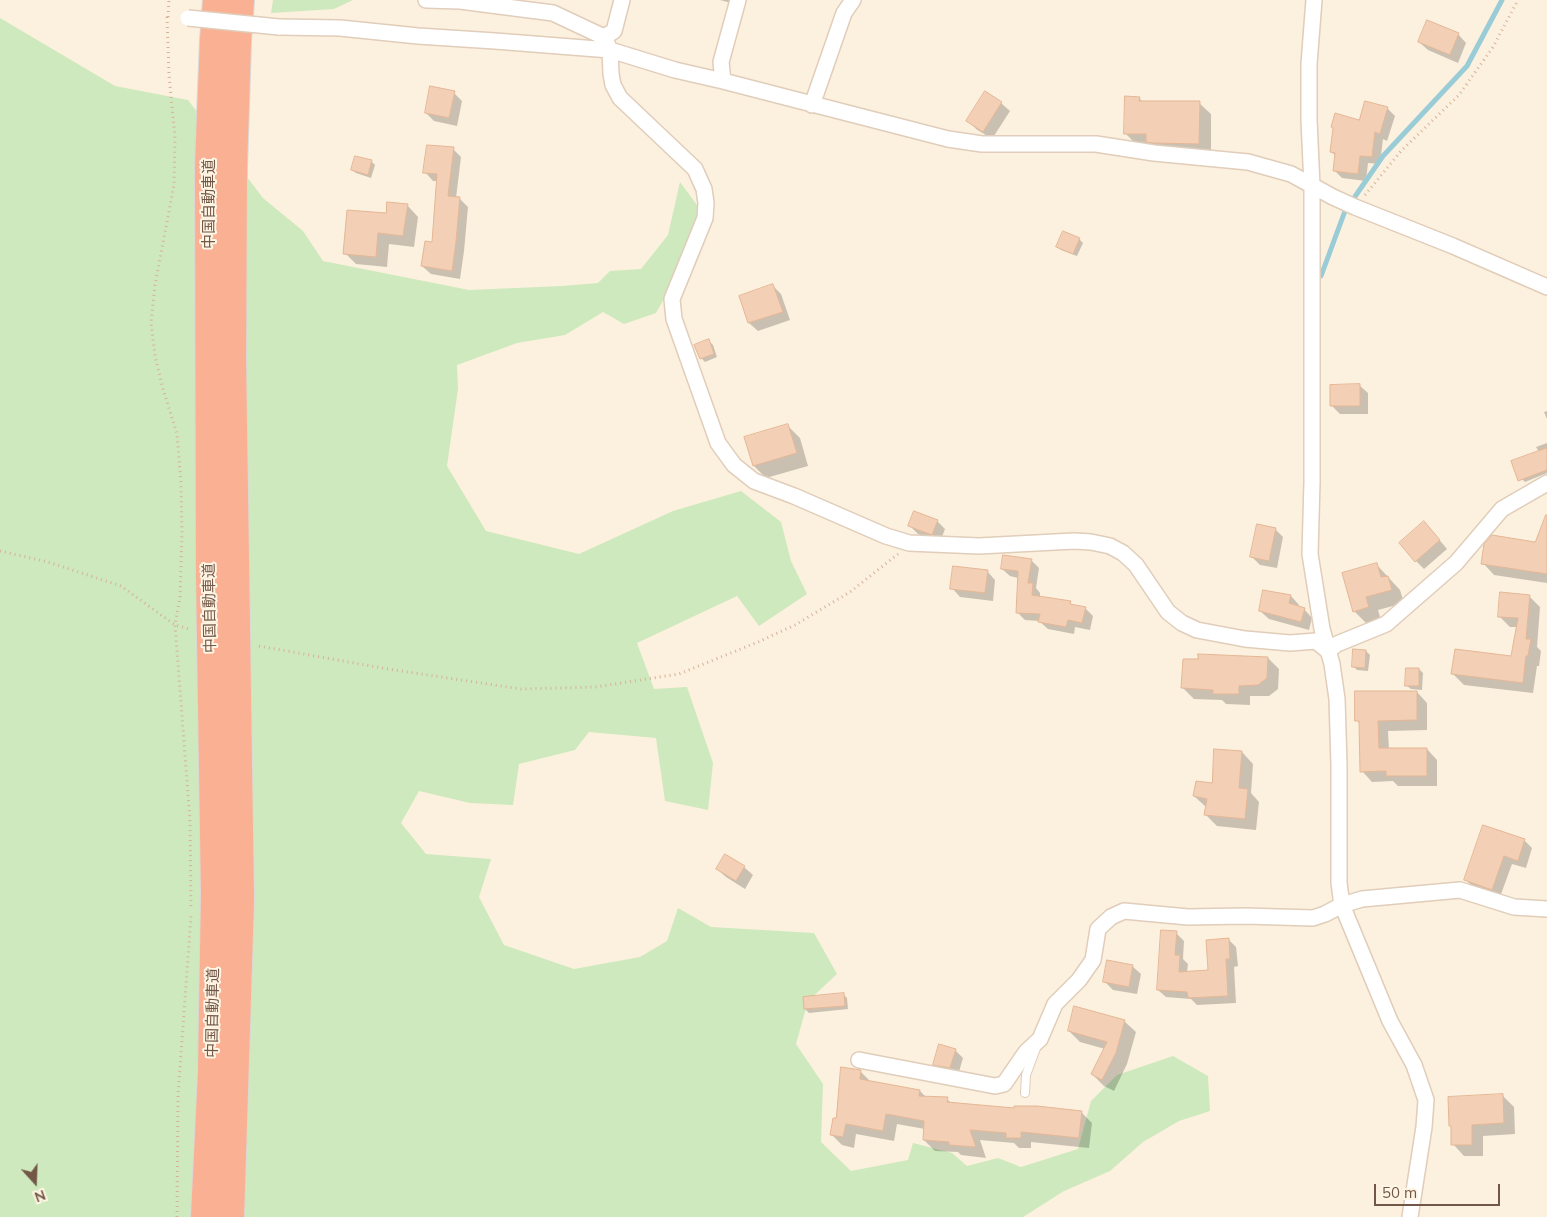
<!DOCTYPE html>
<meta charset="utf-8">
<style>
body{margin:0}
#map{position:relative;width:1547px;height:1217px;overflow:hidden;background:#fcf1de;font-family:Mulish,sans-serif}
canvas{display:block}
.north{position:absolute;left:10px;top:1157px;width:50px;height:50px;-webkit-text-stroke:4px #fff5e4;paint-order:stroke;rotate:160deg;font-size:14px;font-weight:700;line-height:20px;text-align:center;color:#725746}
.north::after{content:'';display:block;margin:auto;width:18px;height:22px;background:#725746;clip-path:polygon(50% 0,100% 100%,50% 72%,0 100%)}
.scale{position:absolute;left:1374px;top:1184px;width:126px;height:22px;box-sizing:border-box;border:2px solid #725746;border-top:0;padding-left:6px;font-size:15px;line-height:18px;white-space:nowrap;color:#725746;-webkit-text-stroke:4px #fff5e4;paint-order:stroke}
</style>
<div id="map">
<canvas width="1547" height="1217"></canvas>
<div class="north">N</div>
<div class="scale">50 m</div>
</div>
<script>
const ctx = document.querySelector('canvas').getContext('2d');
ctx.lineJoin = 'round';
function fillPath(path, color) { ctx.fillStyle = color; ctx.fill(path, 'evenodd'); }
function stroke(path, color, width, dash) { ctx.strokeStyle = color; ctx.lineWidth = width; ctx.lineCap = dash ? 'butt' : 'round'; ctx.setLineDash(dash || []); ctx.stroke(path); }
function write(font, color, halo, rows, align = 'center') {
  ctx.font = font + ' Mulish,"Noto Sans JP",sans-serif'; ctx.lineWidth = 4; ctx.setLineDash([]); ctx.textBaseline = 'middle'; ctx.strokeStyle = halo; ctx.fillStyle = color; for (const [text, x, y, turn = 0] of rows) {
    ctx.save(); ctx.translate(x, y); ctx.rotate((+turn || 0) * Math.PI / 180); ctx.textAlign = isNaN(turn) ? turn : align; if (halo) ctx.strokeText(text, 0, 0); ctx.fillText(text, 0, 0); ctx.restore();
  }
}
fillPath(new Path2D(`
 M 273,0 L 353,0 L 334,9 L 271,13 Z
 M 0,18 L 115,86 L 188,100 L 263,198 L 303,231 L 323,261 L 469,290 L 562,286 L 598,283 L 610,271 L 641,269 L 668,235 L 680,182 L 700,209 L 694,246 L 656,313 L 624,324 L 603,312 L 565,335 L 517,343 L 457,365 L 458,389 L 447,466 L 486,531 L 579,554 L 673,511 L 741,491 L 781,522 L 791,561 L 807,594 L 759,626 L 737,596 L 637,643 L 654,689 L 687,687 L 713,763 L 708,810 L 665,801 L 656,738 L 589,732 L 575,750 L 519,764 L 513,805 L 470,803 L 419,791 L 401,823 L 426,854 L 491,859 L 479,897 L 504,945 L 574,969 L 640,957 L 667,941 L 678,908 L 711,927 L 814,933 L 837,974 L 808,1001 L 796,1044 L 823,1084 L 821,1142 L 851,1171 L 908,1160 L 913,1143 L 952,1153 L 967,1166 L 998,1158 L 1021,1167 L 1078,1149 L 1091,1101 L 1117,1075 L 1173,1056 L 1208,1076 L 1210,1111 L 1179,1121 L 1143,1142 L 1110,1171 L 1064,1191 L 1023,1217 L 0,1217 Z`), '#cee9bd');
fillPath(new Path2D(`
 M 720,0 L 739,0 L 738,5 Z
 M 1458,34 L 1466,43 L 1458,63 L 1428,50 L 1419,42 Z
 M 454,93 L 462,101 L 457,126 L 434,121 L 426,113 Z
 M 985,93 L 1001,103 L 1010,111 L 992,139 L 976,129 L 968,120 Z
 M 1139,98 L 1143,102 L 1199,103 L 1211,114 L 1211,155 L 1137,145 L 1125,133 Z
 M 1387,108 L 1395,116 L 1387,141 L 1383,139 L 1380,164 L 1368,163 L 1366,181 L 1342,178 L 1334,170 L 1336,156 L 1331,152 L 1360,122 Z
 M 453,149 L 461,157 L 456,198 L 459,198 L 468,207 L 464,251 L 460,279 L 431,274 L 422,266 L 433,244 L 438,181 L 433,181 L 425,172 Z
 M 371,161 L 375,165 L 371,178 L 356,173 L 352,170 Z
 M 407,205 L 418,217 L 414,247 L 389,244 L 387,267 L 356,264 L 345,253 L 387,214 Z
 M 1079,239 L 1083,243 L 1077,256 L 1061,250 L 1058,246 Z
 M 773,286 L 781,294 L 790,320 L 758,331 L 749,323 L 740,297 Z
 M 709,341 L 713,345 L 717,357 L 705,362 L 701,358 Z
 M 1359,385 L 1368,393 L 1368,414 L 1340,414 L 1332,406 Z
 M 1547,411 L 1547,419 L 1544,412 Z
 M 787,425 L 800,438 L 808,466 L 766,478 L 754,466 Z
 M 1547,443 L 1547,473 L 1525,482 L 1517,474 L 1539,452 L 1536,447 Z
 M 1547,514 L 1547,583 L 1494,575 L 1483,563 L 1536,543 Z
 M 937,521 L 945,529 L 940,542 L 918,534 L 910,526 Z
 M 1275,529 L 1283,537 L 1277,568 L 1260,565 L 1252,557 Z
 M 1432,531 L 1447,549 L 1424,569 L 1416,561 Z
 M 1031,560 L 1039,568 L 1036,588 L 1040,593 L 1040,598 L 1070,603 L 1073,606 L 1085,608 L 1093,616 L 1090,630 L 1075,627 L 1074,634 L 1048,629 L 1039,621 L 1025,620 L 1017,612 L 1018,578 L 1010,576 L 1002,569 Z
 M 1377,565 L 1400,590 L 1404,603 L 1378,610 L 1381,620 L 1367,624 L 1354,611 Z
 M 987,571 L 995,580 L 993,601 L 960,597 L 952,588 Z
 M 1264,591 L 1291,596 L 1299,605 L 1298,607 L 1304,609 L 1312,618 L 1309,630 L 1269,619 L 1260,611 Z
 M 1529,596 L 1540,607 L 1537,647 L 1541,651 L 1539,666 L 1537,666 L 1533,693 L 1464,685 L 1453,674 L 1512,657 L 1517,627 L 1510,627 L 1499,616 Z
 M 1366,651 L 1370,655 L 1368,671 L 1357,670 L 1353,666 Z
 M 1268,658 L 1279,669 L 1278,689 L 1269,696 L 1250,696 L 1250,705 L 1226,704 L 1222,700 L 1194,699 L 1183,688 Z
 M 1419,669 L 1423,673 L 1422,690 L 1411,689 L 1407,686 Z
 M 1417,692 L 1427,703 L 1427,730 L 1388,731 L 1389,750 L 1427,749 L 1437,760 L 1437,786 L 1398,786 L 1393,781 L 1372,782 L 1362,771 L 1360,724 L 1357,720 Z
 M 1242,752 L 1253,764 L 1251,793 L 1259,802 L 1256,830 L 1217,826 L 1205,814 L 1207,808 L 1194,796 L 1213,785 Z
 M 1524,840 L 1532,848 L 1526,868 L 1512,864 L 1500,897 L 1474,888 L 1466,880 Z
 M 725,856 L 744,867 L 753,875 L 745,889 L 726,877 L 717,869 Z
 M 1176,933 L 1184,941 L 1183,959 L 1188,964 L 1187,972 L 1210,971 L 1228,939 L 1236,947 L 1238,966 L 1234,967 L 1236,1003 L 1197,1005 L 1191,999 L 1166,997 L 1158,990 Z
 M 1132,966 L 1141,974 L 1137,994 L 1113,990 L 1105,982 Z
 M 843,994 L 847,998 L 848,1009 L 809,1013 L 805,1009 Z
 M 1124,1021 L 1136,1032 L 1127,1064 L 1114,1091 L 1104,1086 L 1092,1074 L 1105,1049 L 1080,1042 L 1069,1031 Z
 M 955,1050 L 963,1058 L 958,1075 L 942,1072 L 934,1064 Z
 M 860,1071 L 871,1082 L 920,1091 L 926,1097 L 947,1099 L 952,1104 L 1015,1109 L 1081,1112 L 1092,1123 L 1089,1148 L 1031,1142 L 1031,1148 L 1019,1148 L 1014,1143 L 980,1140 L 986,1158 L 961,1155 L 958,1152 L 935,1151 L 924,1140 L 925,1129 L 897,1124 L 894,1141 L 856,1134 L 854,1148 L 842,1145 L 831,1134 Z
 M 1503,1096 L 1514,1107 L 1515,1134 L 1483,1136 L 1483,1156 L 1464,1156 L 1453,1144 L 1452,1127 Z`), '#0003');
stroke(new Path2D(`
 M 1321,276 L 1345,211 L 1383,156 L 1467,66 L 1502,0`), '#99ccd7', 5);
const building = new Path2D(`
 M 1427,20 L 1459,33 L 1450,55 L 1418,42 Z
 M 430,86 L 455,91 L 449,118 L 425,113 Z
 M 985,91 L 1002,102 L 983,132 L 966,121 Z
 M 1125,96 L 1140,97 L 1139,101 L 1200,101 L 1199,144 L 1153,143 L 1146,142 L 1146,134 L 1124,134 Z
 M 1365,101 L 1388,107 L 1380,134 L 1375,132 L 1372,157 L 1360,156 L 1358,174 L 1333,171 L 1335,153 L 1330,152 L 1333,128 L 1331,127 L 1335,113 L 1359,120 Z
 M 427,145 L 454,147 L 448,196 L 460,197 L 456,242 L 452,271 L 421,266 L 425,241 L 432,242 L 437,174 L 423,173 Z
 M 355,156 L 372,160 L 368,175 L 351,170 Z
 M 387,202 L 408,204 L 403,236 L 378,233 L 376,257 L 343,254 L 347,210 L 386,213 Z
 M 1063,231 L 1080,238 L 1073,254 L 1056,247 Z
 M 773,284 L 783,312 L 748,323 L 739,296 Z
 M 709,339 L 714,354 L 700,359 L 694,345 Z
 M 1360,384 L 1360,406 L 1330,406 L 1330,385 Z
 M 788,424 L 797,453 L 753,466 L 744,437 Z
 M 1547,448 L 1547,470 L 1518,481 L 1511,461 Z
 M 914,511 L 938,520 L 932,535 L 908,526 Z
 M 1546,515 L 1547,515 L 1547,574 L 1481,564 L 1484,544 L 1492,535 L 1535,542 Z
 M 1424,521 L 1440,540 L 1415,562 L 1399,543 Z
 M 1257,524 L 1276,528 L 1269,561 L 1250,557 Z
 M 1003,555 L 1032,559 L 1028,583 L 1033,583 L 1032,595 L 1071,601 L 1070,604 L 1086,607 L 1082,623 L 1068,620 L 1066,627 L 1038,622 L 1040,614 L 1016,613 L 1018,571 L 1001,569 Z
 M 1377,563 L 1381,577 L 1388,576 L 1392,590 L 1366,597 L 1369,607 L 1353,612 L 1342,573 Z
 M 953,566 L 988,570 L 985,593 L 950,589 Z
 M 1263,590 L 1291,595 L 1289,603 L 1305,608 L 1301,622 L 1259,611 Z
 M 1500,592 L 1530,595 L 1526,639 L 1531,639 L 1528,656 L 1526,656 L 1523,683 L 1451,674 L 1455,649 L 1511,656 L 1518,618 L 1498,617 Z
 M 1353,649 L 1366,650 L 1365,668 L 1352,667 Z
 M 1198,654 L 1268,657 L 1267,678 L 1258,685 L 1239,686 L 1239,694 L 1213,694 L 1213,690 L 1181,688 L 1183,659 L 1198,659 Z
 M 1406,668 L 1419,668 L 1419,686 L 1405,686 Z
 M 1355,691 L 1417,691 L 1417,720 L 1378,721 L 1379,748 L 1427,748 L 1427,776 L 1386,776 L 1386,771 L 1360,772 L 1359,721 L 1355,721 Z
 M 1214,749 L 1242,751 L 1239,788 L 1248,789 L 1245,819 L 1204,815 L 1207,799 L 1193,796 L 1196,781 L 1212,783 Z
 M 1483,825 L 1525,839 L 1518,861 L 1504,856 L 1492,890 L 1464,880 Z
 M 725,854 L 745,866 L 736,881 L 716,869 Z
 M 1161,930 L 1177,931 L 1175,955 L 1180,955 L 1179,972 L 1208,970 L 1206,940 L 1229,938 L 1230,959 L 1226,959 L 1228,996 L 1188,998 L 1187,992 L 1157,990 Z
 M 1107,960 L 1133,965 L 1129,987 L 1103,982 Z
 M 844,993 L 845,1006 L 804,1009 L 803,997 Z
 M 1074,1006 L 1125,1020 L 1116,1053 L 1102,1080 L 1091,1074 L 1107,1042 L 1068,1031 Z
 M 939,1044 L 956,1049 L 950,1068 L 933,1065 Z
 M 841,1067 L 861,1070 L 860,1079 L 920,1090 L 919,1096 L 948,1097 L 947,1102 L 1014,1108 L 1014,1106 L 1037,1106 L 1082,1111 L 1079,1138 L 1021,1132 L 1021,1138 L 1006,1138 L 1006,1133 L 970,1130 L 976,1147 L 949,1145 L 949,1142 L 923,1140 L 924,1121 L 886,1114 L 883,1131 L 846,1124 L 843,1137 L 830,1135 L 833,1118 L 836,1118 Z
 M 1503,1094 L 1504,1123 L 1472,1125 L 1472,1145 L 1451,1145 L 1451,1126 L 1449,1126 L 1448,1097 Z`);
fillPath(building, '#f2cfb5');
stroke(building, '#e5b695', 1);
const lane = new Path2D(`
 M 1025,1093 L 1026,1075 L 1036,1048`);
const street = new Path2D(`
 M 426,0 L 460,1 L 553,13 L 604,37 L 610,50 L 611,74 L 613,85 L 620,98 L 695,169 L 704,189 L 706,203 L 705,218 L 672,299 L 674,319 L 718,443 L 734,465 L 754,481 L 794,496 L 886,536 L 909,543 L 979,546 L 1074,541 L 1091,542 L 1110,546 L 1123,553 L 1136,565 L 1168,612 L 1182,623 L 1197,630 L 1245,639 L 1290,643 L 1316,641 L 1328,651
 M 1314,0 L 1309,64 L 1309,120 L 1312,186 L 1312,482 L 1310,554 L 1322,629 L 1332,664 L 1337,699 L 1339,765 L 1339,883 L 1342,905 L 1390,1021 L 1414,1065 L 1426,1100 L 1424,1127 L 1410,1217
 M 279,27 L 340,28 L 418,36 L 495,41 L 610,50 L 675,70 L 723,81 L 948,139 L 982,144 L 1096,144 L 1154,153 L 1248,162 L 1291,174 L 1333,197 L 1355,207 L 1453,246 L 1547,287
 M 604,37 L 614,31 L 622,0
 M 723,81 L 721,62 L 738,0
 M 812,105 L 844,13 L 853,0
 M 1328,651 L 1337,644 L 1386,624 L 1456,563 L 1502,509 L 1547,483
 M 859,1060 L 995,1086 L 1004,1084 L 1026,1052 L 1040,1039 L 1055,1004 L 1079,980 L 1093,960 L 1098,929 L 1111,917 L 1124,911 L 1188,917 L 1245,916 L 1313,918 L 1325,914 L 1342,905 L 1362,899 L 1460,890 L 1514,907 L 1547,909`);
const highway = new Path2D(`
 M 205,1217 L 212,1073 L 215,894 L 210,574 L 209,166 L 214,40 L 217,0
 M 230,1217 L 240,900 L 232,360 L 233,168 L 237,41 L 240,0`);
stroke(lane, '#e0cdba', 10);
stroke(street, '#e0cdba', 18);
stroke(highway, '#ddd7d3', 30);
stroke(new Path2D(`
 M 167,17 L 169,75 L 175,138 L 174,185 L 155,285 L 151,323 L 155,356 L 163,389 L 177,434 L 181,484 L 182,533 L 180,597 L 175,625 L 190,820 L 191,910
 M 168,17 L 169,0
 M 1365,195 L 1401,151 L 1459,95 L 1493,47 L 1518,0
 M 0,551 L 48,562 L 121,586 L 175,625 L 189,629
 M 259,646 L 388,669 L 521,689 L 595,687 L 679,674 L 758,642 L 795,625 L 850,592 L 898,554
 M 177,1217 L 178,1095 L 191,916`), '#d6b299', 3, [1, 4]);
stroke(lane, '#fff', 8);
stroke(street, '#fff', 15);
stroke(highway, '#f9b093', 28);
const streetBridge = new Path2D(`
 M 188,18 L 279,27`);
stroke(streetBridge, '#e0cdba', 18, []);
stroke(streetBridge, '#fff', 15);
write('15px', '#725746', '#fff5e4', [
 ["中国自動車道",209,204,-90],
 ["中国自動車道",210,608,-91],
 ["中国自動車道",213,1013,-89]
]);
</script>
